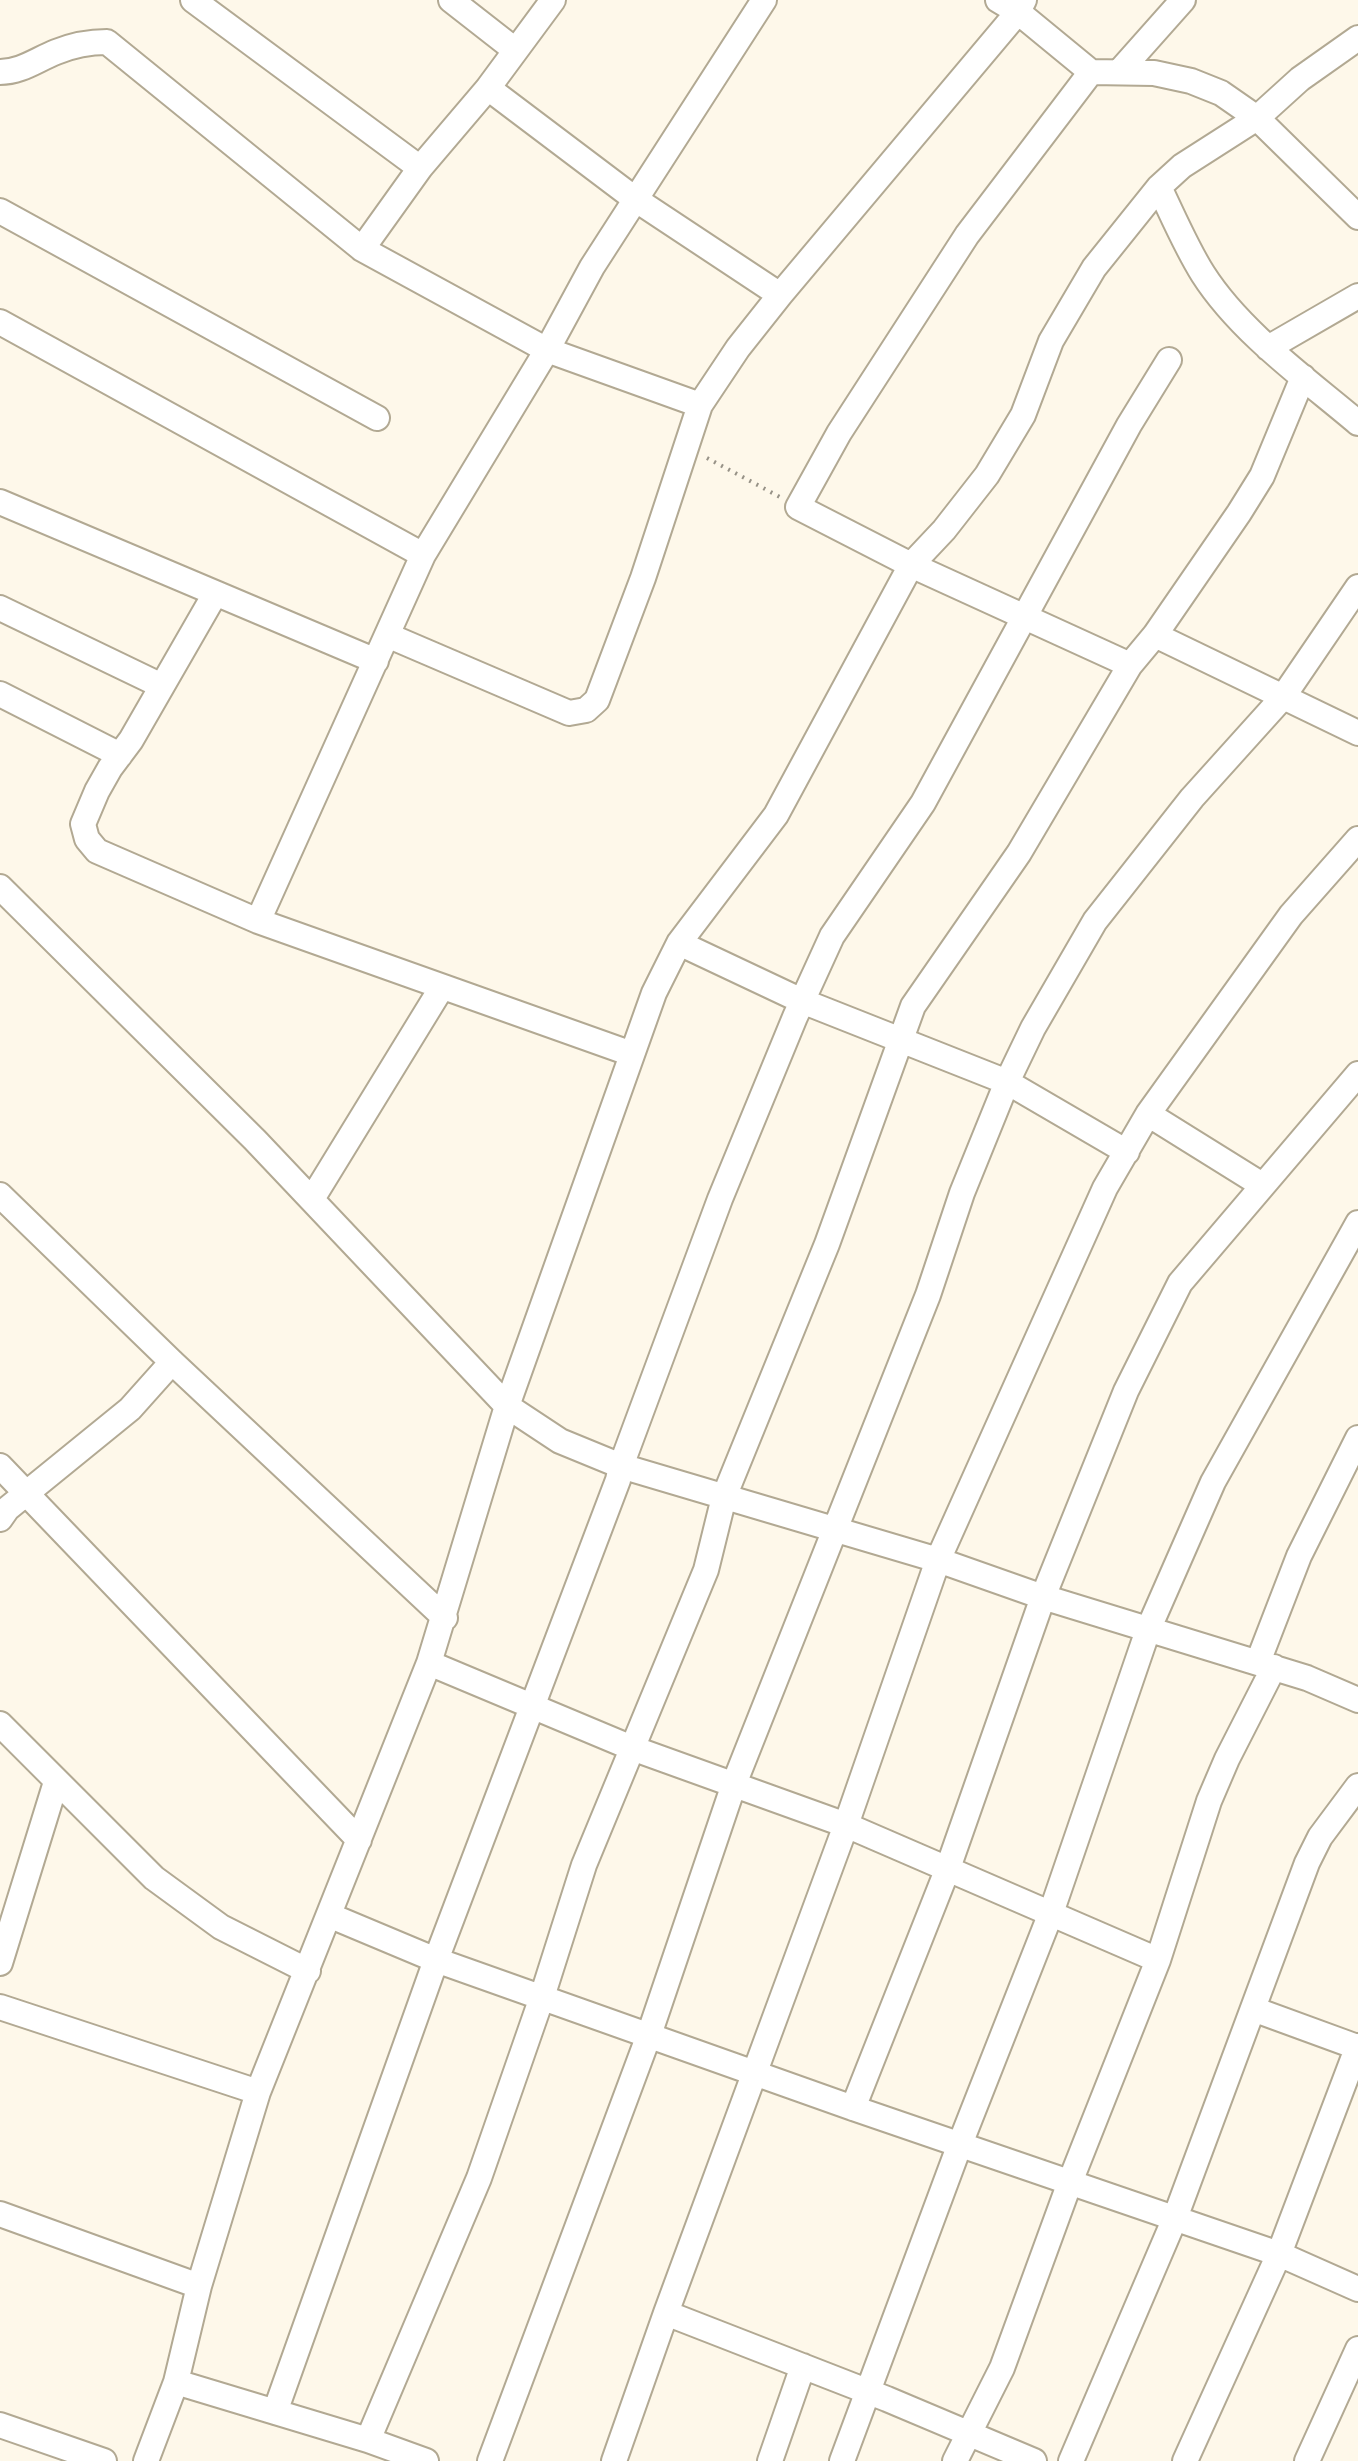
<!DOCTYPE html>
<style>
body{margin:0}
canvas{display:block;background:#fef8ea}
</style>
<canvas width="1358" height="2461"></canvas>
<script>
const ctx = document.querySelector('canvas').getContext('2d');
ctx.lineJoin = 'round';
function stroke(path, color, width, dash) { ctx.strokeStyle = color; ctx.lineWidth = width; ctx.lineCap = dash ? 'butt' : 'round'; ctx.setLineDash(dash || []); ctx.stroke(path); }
const street = new Path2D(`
 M 193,0 L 420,168
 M 451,0 L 515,50
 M 998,0 L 1018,12 L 1091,72 L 1154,73 L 1191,81 L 1221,93 L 1257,118 L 1358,217
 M 0,72 C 21,72 36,60 56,52 C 73,45 89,42 107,42 L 362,249 L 547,350 L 700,405
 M 1091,72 L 967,235 L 839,433 L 798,507 L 911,565 L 1130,665
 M 1119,72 L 1183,0
 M 488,88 L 635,199 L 780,295
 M 1159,187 C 1173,216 1186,247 1203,274 C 1240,332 1306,379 1358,423
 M 0,211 L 377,418
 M 362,249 L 420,168 L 488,88 L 553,0
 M 0,322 L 423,555
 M 1268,348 L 1358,296
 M 0,502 L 376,661
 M 215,594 L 131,740 L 110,768 L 97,791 L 83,824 L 87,839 L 97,851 L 258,921 L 632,1054
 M 0,608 L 162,686
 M 387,635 L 569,713 L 586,710 L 597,700 L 643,578 L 700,405 L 738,348 L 780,295 L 1018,12 L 1024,0
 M 1155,635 L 1358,733
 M 0,694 L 120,755
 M 0,887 L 255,1140 L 507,1406 L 560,1441 L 621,1466 L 938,1560 L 1043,1597 L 1307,1678 L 1358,1700
 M 258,921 L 423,555 L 547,350 L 592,267 L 764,0
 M 679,943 L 802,1001 L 1007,1082 L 1127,1152
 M 1148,1114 L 1262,1185
 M 0,1195 L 172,1362 L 445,1618
 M 312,1199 L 442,987
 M 0,1466 L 359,1840
 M 0,1519 L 7,1509 L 130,1409 L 172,1362
 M 1258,1662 L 1299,1556 L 1358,1438
 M 429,1663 L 632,1748 L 846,1825 L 1158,1960
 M 0,1724 L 154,1878 L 221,1927 L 308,1971
 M 331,1916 L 436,1960 L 853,2108 L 1279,2254 L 1358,2289
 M 0,1963 L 56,1782
 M 0,2007 L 258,2092
 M 1253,2009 L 1357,2047
 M 853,2108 L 948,1868 L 1043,1597 L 1126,1391 L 1180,1283 L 1358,1074
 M 0,2214 L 199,2286
 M 666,2313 L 887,2399 L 1034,2461
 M 176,2382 L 368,2440 L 426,2461
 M 275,2412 L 436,1960 L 618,1480 L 621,1466 L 720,1199 L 795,1017 L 832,936 L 923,803 L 1129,425 L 1169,360
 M 0,2425 L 104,2461
 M 368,2440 L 479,2178 L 542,1997 L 584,1865 L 706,1570 L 724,1497 L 827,1244 L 913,1006 L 1019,853 L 1130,665 L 1155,635 L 1239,513 L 1262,476 L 1303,377
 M 146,2461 L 176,2382 L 199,2286 L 258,2092 L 429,1663 L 507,1406 L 654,993 L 679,943 L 776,815 L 911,565 L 944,530 L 987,475 L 1023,415 L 1051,341 L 1094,268 L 1159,187 L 1182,166 L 1257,118 L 1300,79 L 1358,38
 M 490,2461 L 649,2035 L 734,1784 L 928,1295 L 962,1193 L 1007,1082 L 1033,1028 L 1095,921 L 1192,798 L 1283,697 L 1358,587
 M 614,2461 L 666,2313 L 846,1825 L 938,1560 L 1105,1188 L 1148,1114 L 1291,915 L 1358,839
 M 770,2461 L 803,2366
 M 842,2461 L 960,2144 L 1051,1913 L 1148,1630 L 1213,1482 L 1358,1223
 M 955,2461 L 1002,2368 L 1070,2182 L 1158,1960 L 1209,1801 L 1227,1759 L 1274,1667
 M 1071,2461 L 1175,2218 L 1307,1863 L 1320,1837 L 1358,1786
 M 1185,2461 L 1279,2254 L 1358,2046
 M 1307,2461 L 1358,2349`);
stroke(street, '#b2a993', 28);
stroke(new Path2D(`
 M 707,458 L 780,497`), '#979287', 4, [2, 6]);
stroke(street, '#fff', 24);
</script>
